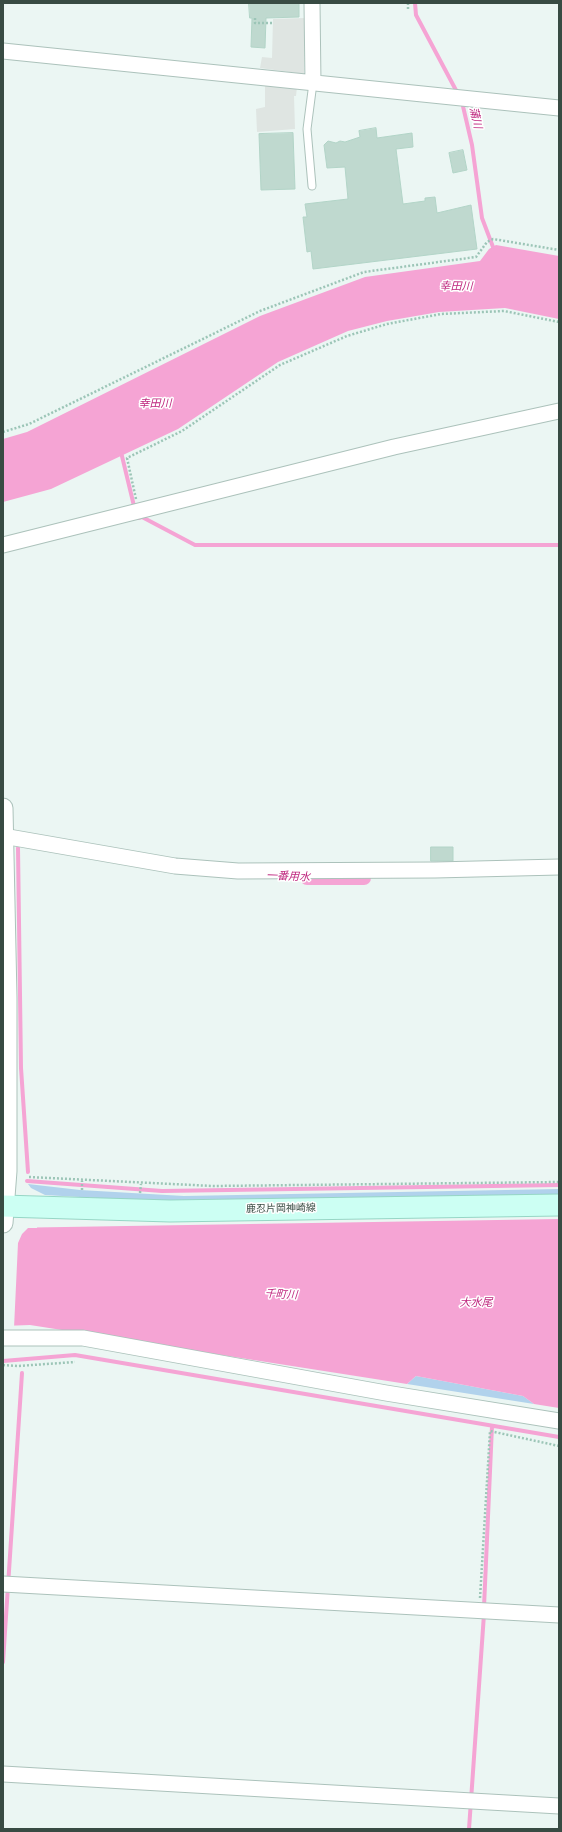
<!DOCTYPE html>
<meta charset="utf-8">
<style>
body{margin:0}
#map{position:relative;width:562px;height:1832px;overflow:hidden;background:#ebf6f3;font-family:Roboto,sans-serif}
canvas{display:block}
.frame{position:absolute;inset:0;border:4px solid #384b43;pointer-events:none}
</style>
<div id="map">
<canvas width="562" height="1832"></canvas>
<div class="frame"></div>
</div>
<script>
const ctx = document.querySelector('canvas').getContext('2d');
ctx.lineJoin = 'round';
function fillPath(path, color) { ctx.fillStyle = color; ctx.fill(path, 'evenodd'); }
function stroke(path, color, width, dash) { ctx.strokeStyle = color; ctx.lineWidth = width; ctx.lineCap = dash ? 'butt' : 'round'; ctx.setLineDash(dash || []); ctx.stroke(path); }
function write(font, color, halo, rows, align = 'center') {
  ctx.font = font + ' Roboto,"Noto Sans JP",sans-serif'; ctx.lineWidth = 3; ctx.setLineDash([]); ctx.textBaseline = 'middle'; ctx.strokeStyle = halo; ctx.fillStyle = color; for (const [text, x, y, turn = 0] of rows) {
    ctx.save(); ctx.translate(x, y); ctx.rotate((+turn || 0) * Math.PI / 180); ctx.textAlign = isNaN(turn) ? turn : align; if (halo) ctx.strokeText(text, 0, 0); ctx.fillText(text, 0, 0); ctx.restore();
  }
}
fillPath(new Path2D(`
 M 28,1184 L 80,1190 L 184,1196 L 559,1189 L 559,1197 L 184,1203 L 45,1195 L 31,1188 Z
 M 416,1376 L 523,1396 L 534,1404 L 407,1384 Z`), '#b1d2ec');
fillPath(new Path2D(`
 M 305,18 L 304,74 L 260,68 L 262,57 L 272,58 L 273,19 Z
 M 265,84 L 297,87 L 296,96 L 294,96 L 295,129 L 257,132 L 256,109 L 265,107 Z`), '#dfe5e2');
fillPath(new Path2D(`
 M 496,245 L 559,256 L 559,319 L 505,308 L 439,312 L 387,321 L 348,331 L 278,362 L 178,429 L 51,489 L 3,502 L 3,439 L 27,432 L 260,316 L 365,277 L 480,261 L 489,249 Z
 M 559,1219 L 559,1408 L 534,1404 L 523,1396 L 416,1376 L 407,1384 L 30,1325 L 3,1326 L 3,1228 Z`), '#f5a4d4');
fillPath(new Path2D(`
 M 3,1226 L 37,1226 L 37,1228 L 28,1228 L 22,1234 L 18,1243 L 14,1328 L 3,1328 Z`), '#ebf6f3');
stroke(new Path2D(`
 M 415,3 L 416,15 L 458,94
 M 462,102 L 472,145 L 482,218 L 493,247
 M 121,452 L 134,506
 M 138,518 L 142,517 L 195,545 L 559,545
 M 18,848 L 21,1068 L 28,1172
 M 27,1181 L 162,1191 L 559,1185
 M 3,1361 L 75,1355 L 559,1437
 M 484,1607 L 492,1426
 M 3,1662 L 22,1373
 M 469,1829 L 484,1614`), '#f5a4d4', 4);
stroke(new Path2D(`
 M 307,878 L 364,878`), '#f5a4d4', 14);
const building = new Path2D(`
 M 249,3 L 299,3 L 299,17 L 266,18 L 265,48 L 251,47 L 252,18 L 250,18 Z
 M 376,128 L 377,138 L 412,133 L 413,147 L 396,149 L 403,204 L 425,201 L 425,198 L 435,197 L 437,213 L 471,205 L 477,249 L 313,269 L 311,251 L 307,252 L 303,217 L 307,217 L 305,204 L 348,199 L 345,167 L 327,168 L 324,145 L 328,141 L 336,143 L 340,141 L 345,142 L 360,137 L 359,131 Z
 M 293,133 L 295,189 L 261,190 L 259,134 Z
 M 463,150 L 467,170 L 453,173 L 449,153 Z
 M 431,847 L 453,847 L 453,861 L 431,861 Z`);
fillPath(building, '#bfd9cf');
stroke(building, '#b2d4c7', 1);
const service = new Path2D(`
 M 312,186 L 307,129 L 313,83`);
const minor = new Path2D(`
 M 312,3 L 313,83
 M 3,51 L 559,108
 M 3,545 L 394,447 L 559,411
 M 3,836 L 175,866 L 238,871 L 435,870 L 559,867
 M 3,1338 L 83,1338 L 386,1393 L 559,1421
 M 3,1584 L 559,1615
 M 3,1774 L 559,1806`);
const tertiary = new Path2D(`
 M 3,808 L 7,998 L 7,1171 L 3,1223`);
const secondary = new Path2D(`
 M 3,1206 L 170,1211 L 559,1205`);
stroke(service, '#acc2bb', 9);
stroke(minor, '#acc2bb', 17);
stroke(tertiary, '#acc2bb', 21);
stroke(secondary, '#96d6c5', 23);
stroke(new Path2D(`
 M 408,3 L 408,9
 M 255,18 L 255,23 L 273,23
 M 3,432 L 29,424 L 260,311 L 364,272 L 476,257 L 487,242 L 493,239 L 559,250
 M 136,499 L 127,458 L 182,431 L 280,365 L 347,336 L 387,324 L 441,314 L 504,311 L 559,322
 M 29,1177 L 213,1186 L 559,1182
 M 82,1190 L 82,1181
 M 140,1193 L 141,1184
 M 3,1365 L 18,1366 L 75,1362
 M 480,1598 L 490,1431 L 559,1446`), '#9cc5b7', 2.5, [2, 2]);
stroke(service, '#fff', 7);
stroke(minor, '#fff', 15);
stroke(tertiary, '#fff', 19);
stroke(secondary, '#ccfff3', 21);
write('10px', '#384b43', '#fff', [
 ["鹿忍片岡神崎線",281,1209,-1]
]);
write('italic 11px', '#bf287f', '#fff', [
 ["蒲川",475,118,77],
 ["幸田川",456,287,1],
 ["幸田川",155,404],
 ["一番用水",288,877,2],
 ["千町川",281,1295,3],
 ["大水尾",476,1303]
]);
</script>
